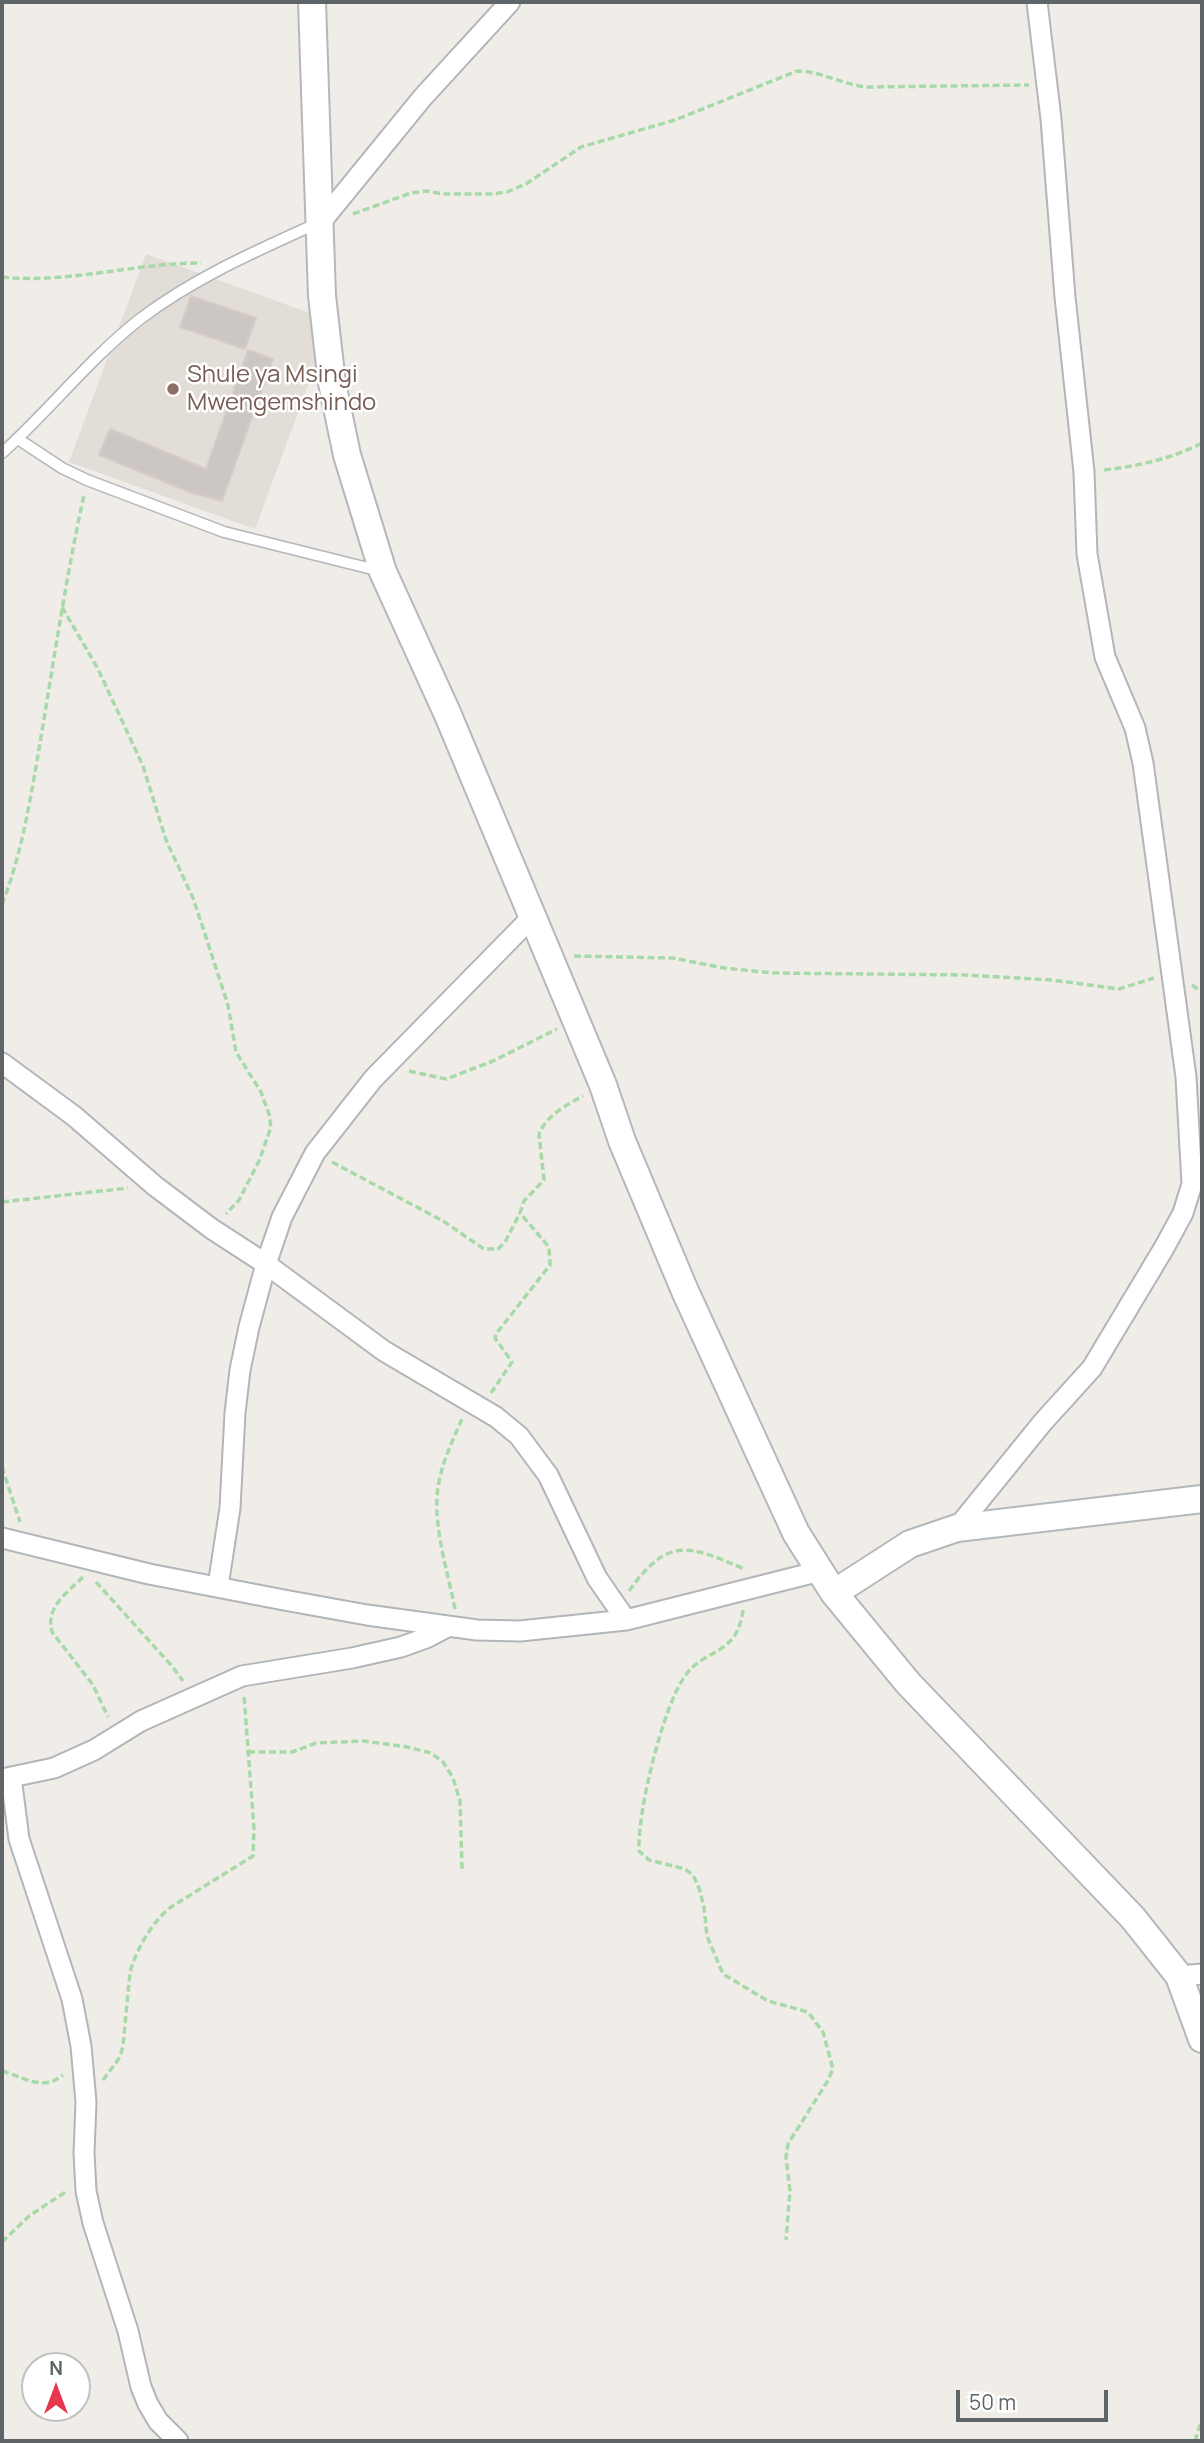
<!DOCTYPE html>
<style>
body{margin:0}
#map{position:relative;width:1204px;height:2443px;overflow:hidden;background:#f0ece7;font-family:Manrope,sans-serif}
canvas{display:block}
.frame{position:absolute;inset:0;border:4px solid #5e6467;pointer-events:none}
.north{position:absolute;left:21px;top:2352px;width:70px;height:70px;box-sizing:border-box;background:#fff;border:2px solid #bfc1c2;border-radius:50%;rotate:0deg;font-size:19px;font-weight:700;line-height:28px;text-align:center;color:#5e6467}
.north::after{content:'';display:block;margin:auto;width:24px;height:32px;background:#e63751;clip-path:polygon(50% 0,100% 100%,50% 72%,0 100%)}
.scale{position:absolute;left:956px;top:2390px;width:152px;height:32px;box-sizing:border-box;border:4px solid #5e6467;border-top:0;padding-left:9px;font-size:21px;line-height:24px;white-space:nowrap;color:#5e6467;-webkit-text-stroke:5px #fff;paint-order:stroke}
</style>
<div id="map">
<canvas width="1204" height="2443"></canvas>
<div class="frame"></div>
<div class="north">N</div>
<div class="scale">50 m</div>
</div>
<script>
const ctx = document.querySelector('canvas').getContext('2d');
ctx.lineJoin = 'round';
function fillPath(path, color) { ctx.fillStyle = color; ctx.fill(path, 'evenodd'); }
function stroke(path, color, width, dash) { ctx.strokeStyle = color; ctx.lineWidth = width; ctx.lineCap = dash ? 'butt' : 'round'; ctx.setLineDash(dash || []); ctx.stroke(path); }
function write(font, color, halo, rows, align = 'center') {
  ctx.font = font + ' Manrope,sans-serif'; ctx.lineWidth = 5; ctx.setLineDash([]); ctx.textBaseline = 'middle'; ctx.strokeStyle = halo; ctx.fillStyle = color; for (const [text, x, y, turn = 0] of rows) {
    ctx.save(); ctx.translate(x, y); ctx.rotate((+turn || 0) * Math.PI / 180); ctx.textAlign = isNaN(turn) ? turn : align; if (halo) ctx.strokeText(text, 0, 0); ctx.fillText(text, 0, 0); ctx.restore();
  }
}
fillPath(new Path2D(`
 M 146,254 L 332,321 L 255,529 L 69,462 Z`), '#e3ddd8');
const building = new Path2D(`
 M 191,296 L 256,318 L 245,349 L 180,327 Z
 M 248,350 L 273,359 L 222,501 L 192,493 L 99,455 L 110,429 L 206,469 Z`);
fillPath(building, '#ccc7c4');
stroke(building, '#d5cdc5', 2);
const lane = new Path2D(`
 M 18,439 L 62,468 L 87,480 L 224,532 L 380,571
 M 2,453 C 49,411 89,359 140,319 C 194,278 256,251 318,223`);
const street = new Path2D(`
 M 321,222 L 423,97 L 510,2
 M 2,1063 L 74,1116 L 155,1186 L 212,1229 L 266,1264 L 384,1351 L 496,1417 L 519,1436 L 548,1475 L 597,1578 L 626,1620
 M 957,1528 L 1043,1422 L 1092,1368 L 1164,1248 L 1183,1213 L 1192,1184 L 1186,1077 L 1143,763 L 1135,728 L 1105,657 L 1087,554 L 1084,472 L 1065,297 L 1051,119 L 1037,2
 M 2,1538 L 149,1574 L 284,1600 L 367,1615 L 477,1630 L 520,1631 L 626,1620 L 820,1571
 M 218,1586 L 230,1508 L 235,1413 L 240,1370 L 249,1327 L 266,1264 L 282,1217 L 315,1153 L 373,1079 L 531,918
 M 11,1777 L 19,1839 L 72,1999 L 81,2046 L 86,2102 L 84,2153 L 86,2191 L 93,2223 L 128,2331 L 141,2387 L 148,2404 L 158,2421 L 178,2441
 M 2,1779 L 54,1768 L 94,1750 L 141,1721 L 242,1676 L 352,1658 L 401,1647 L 426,1638 L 449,1626
 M 1179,1976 L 1202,1974`);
const secondary = new Path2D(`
 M 312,2 L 322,296 L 332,383 L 347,455 L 383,572 L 448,715 L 603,1085 L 622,1141 L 685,1291 L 796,1533 L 820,1571 L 834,1593 L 908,1683 L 1133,1918 L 1179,1976 L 1202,2039
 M 834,1593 L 910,1544 L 957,1528 L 1202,1499`);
stroke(lane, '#b2b6b9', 13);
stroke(street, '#b2b6b9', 23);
stroke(secondary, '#b3b8bb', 30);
stroke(new Path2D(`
 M 353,214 L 411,193 L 427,191 L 443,194 L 491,194 L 507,192 L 526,184 L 581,147 L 675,120 L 797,71 C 821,71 843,85 868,87 L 1029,85
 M 2,277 C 67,284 134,263 201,263
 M 1104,470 C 1138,466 1171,459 1202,443
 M 62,607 L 98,669 L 143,766 L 166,840 L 193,898 L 204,931 L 228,1005 L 236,1052 L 261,1092 L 269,1114 L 271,1127 L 259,1161 L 239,1200 L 226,1214
 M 2,904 C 22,854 31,796 40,743 C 54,660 66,577 84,495
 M 574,956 L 673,958 L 724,968 L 773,973 L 965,975 L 1052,980 L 1119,989 L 1154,978
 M 1192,985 L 1202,992
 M 409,1071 L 446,1079 L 493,1061 L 557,1029
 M 332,1162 L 443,1221 L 484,1249 L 498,1249 L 505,1242 L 520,1213
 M 2,1202 L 128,1188
 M 491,1393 L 512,1362 L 495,1338 L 496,1334 L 550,1265 L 549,1247 L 520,1213 L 524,1201 L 544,1180 L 539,1134 C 546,1116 566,1105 583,1096
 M 2,1467 L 20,1522
 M 83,1577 C 67,1593 45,1607 52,1632 L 93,1685 L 108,1717
 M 96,1582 L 171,1665 L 183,1681
 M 629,1591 C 668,1536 689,1545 744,1569
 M 455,1609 C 448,1573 435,1533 437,1496 C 439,1469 451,1444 462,1419
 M 743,1610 C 737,1657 705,1647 685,1676 C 663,1706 637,1813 639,1851 L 649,1860 L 685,1869 L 693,1875 L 699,1888 L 704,1907 L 707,1936 L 723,1974 L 768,2001 L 808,2012 L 823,2032 L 833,2069 L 827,2082 L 788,2144 L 786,2157 L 790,2191 L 786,2240
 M 248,1752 L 292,1752 L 316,1743 L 364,1741 L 407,1747 L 431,1753 L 443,1762 L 453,1778 L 460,1801 L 462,1869
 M 2,2071 C 23,2077 44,2092 63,2075
 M 103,2080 L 120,2057 L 123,2046 L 130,1972 C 137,1948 152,1922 171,1907 L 253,1856 L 254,1829 L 244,1695
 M 2,2242 L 29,2216 L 67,2191
 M 1195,2441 L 1202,2419`), '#a8d9a9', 3.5, [7, 3.5]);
stroke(lane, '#fff', 10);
stroke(street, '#fff', 19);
stroke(secondary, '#fff', 26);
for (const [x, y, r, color] of [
 [173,389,7,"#8d6e63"]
]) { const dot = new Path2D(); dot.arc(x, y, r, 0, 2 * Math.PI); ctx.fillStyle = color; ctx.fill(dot); stroke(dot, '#fff', 2.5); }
write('24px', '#785e54', '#fff', [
 ["Shule ya Msingi",187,375],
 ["Mwengemshindo",187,403]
], 'left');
</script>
